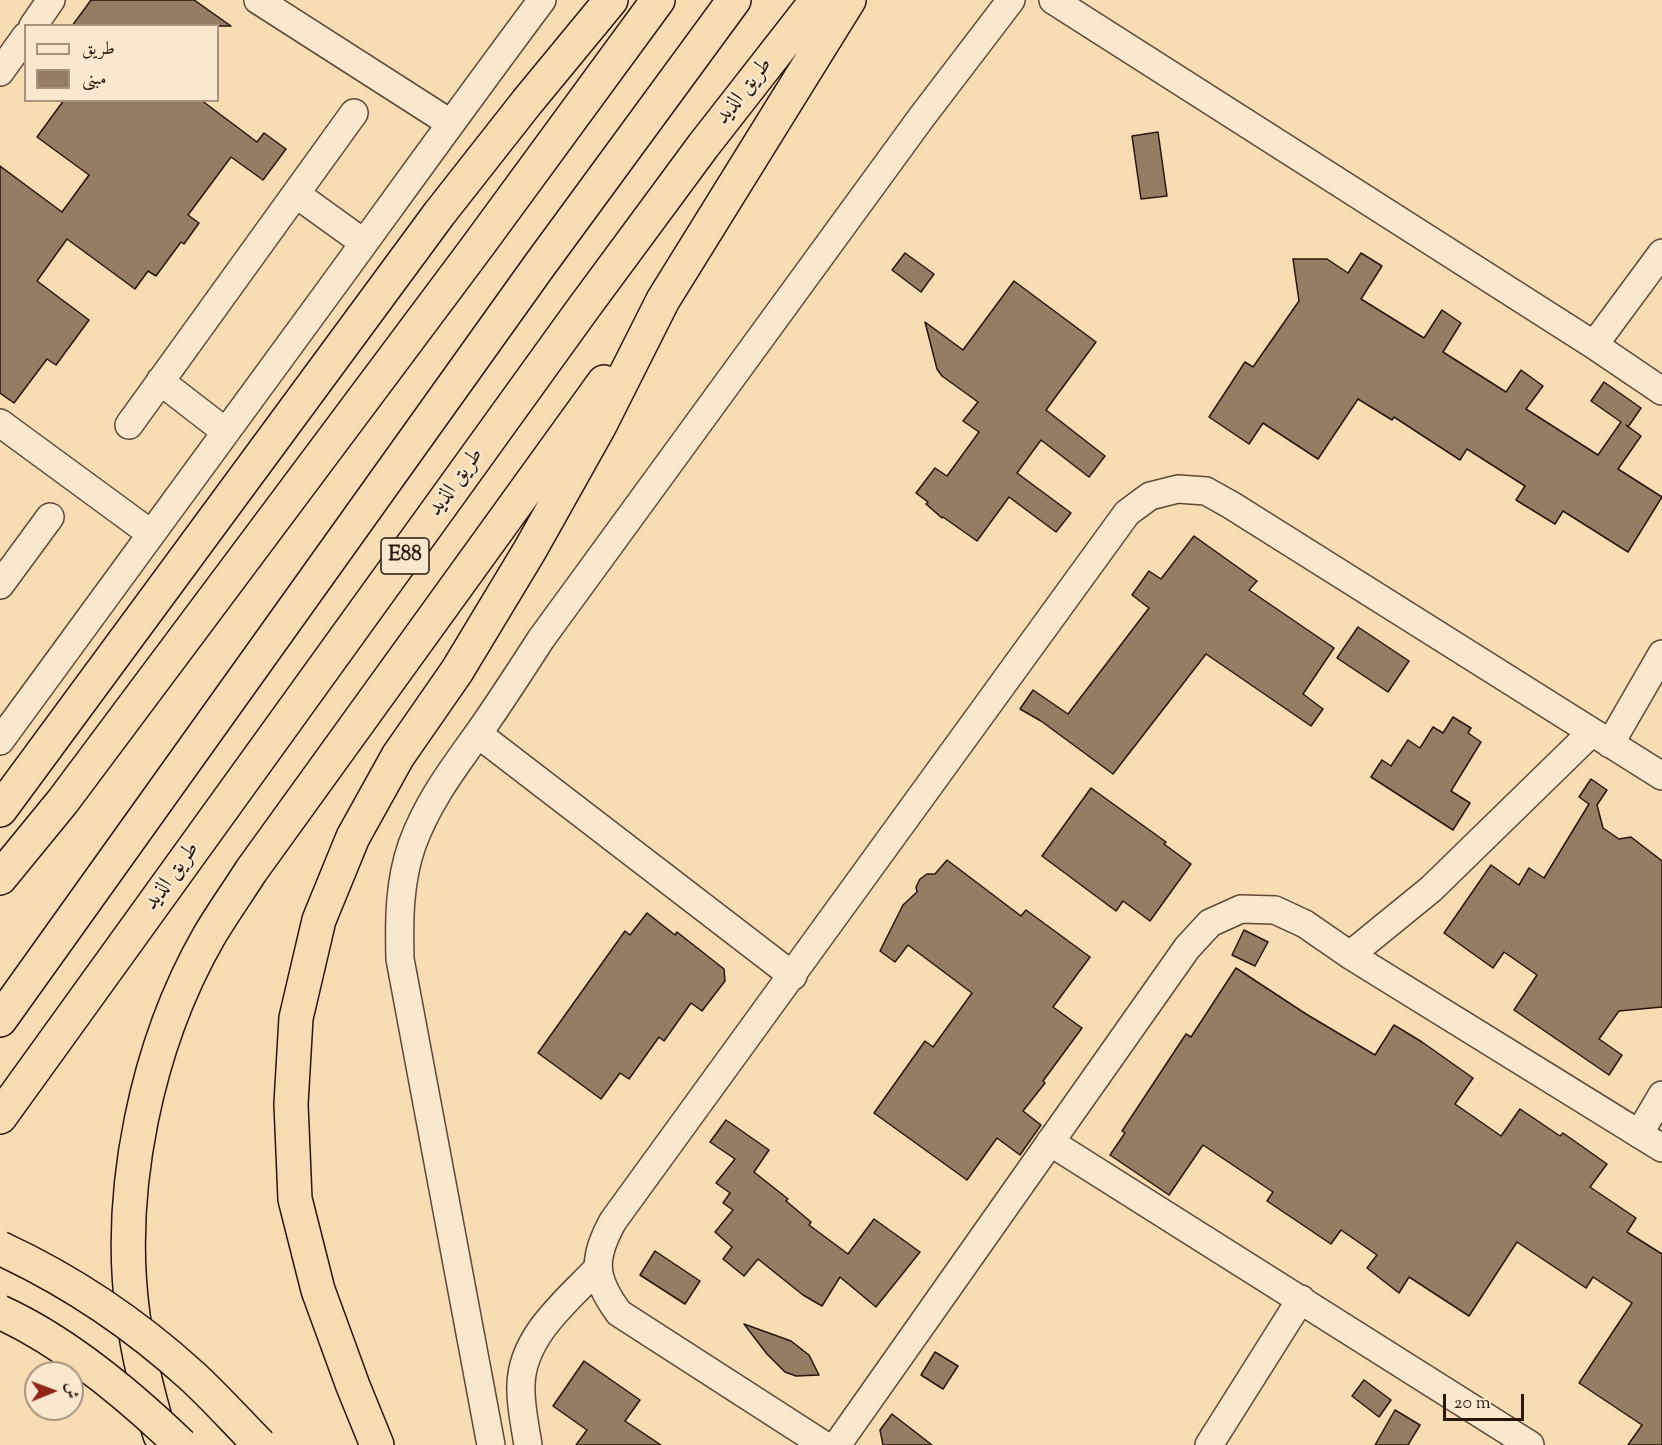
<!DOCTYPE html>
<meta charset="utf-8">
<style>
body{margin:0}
#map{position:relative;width:1662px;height:1445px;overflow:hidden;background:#f8dcb3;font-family:"Sorts Mill Goudy",Amiri,serif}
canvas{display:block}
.legend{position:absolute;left:24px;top:24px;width:195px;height:78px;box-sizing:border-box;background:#fae8ce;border:2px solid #a69481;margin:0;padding:8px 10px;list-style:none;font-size:18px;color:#29160d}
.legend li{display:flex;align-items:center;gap:12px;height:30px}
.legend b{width:30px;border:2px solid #a69481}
.north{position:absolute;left:24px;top:1361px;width:60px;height:60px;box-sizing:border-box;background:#fae8ce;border:2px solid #a69481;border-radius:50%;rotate:89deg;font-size:16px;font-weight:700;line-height:24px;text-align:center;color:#29160d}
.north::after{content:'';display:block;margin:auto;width:21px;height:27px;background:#8f2418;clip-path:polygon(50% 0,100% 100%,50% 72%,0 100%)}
.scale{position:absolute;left:1443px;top:1394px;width:81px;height:27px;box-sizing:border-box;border:3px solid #29160d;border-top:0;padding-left:8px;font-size:18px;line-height:21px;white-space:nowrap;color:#29160d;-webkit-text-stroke:4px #fae8ce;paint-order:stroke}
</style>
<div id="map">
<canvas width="1662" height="1445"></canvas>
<ul class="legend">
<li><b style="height:8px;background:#fae8ce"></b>طريق</li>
<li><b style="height:16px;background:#957d63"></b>مبنى</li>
</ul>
<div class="north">ش</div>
<div class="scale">20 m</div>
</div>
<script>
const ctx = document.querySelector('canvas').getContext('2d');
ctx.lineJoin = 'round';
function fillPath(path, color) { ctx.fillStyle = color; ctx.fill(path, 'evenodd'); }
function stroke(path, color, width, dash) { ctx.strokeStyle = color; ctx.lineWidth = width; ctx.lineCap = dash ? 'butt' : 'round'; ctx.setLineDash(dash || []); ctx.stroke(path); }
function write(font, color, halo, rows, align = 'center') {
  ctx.font = font + ' "Sorts Mill Goudy",Amiri,serif'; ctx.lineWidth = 4.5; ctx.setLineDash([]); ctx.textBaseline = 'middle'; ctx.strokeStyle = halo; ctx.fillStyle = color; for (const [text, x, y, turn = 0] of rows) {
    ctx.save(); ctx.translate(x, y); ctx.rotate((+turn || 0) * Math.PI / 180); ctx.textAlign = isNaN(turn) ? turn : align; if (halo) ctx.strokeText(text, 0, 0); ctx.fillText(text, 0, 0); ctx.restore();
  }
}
const building = new Path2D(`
 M 91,0 L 194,0 L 231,26 L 72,26 Z
 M 64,100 L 201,100 L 257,142 L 264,133 L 286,149 L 263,180 L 231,157 L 188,215 L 199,223 L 184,244 L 181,242 L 156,276 L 148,271 L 135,289 L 67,239 L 37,281 L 89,320 L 56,365 L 47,359 L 14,403 L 0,393 L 0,166 L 62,212 L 89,175 L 37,137 Z
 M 1158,132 L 1167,196 L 1141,199 L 1132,136 Z
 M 905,253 L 934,274 L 921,292 L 892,270 Z
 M 1361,253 L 1382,266 L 1361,299 L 1424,338 L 1442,310 L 1461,323 L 1443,352 L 1506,392 L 1521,370 L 1543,386 L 1526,409 L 1598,455 L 1621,422 L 1591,401 L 1604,382 L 1641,408 L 1628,427 L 1626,425 L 1641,436 L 1618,469 L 1662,497 L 1628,552 L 1563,511 L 1555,524 L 1516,500 L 1525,486 L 1467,449 L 1460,460 L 1394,417 L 1392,420 L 1358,399 L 1318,459 L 1263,423 L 1249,444 L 1209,417 L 1245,362 L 1253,367 L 1299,301 L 1293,259 L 1327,259 L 1348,273 Z
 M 1014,281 L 1096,342 L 1046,410 L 1105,456 L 1089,477 L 1041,440 L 1017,473 L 1071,513 L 1056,532 L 1009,497 L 977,541 L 943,517 L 942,518 L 926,504 L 928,502 L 916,493 L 935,468 L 947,476 L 979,432 L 963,421 L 978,402 L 942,376 L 937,369 L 925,322 L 963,350 Z
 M 1194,536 L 1257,581 L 1249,590 L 1334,648 L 1303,694 L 1323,709 L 1311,726 L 1206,654 L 1113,774 L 1041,721 L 1020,709 L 1033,690 L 1068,714 L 1149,608 L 1132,595 L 1149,571 L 1161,579 Z
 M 1358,627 L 1409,661 L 1388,692 L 1337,658 Z
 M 1453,717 L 1471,728 L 1468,733 L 1481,742 L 1451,791 L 1470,803 L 1453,830 L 1371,777 L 1382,760 L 1391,766 L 1408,740 L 1420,748 L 1433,727 L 1443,733 Z
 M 1591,779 L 1607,790 L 1597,805 L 1603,828 L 1619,839 L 1631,837 L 1662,861 L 1662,1007 L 1619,1011 L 1599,1039 L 1622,1055 L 1609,1075 L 1514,1010 L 1537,975 L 1504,952 L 1493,968 L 1444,933 L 1491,865 L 1519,885 L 1529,868 L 1544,878 L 1589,804 L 1579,797 Z
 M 1091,788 L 1166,842 L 1164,844 L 1191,864 L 1150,921 L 1123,901 L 1116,911 L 1042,856 Z
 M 947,860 L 1021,916 L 1026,910 L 1090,957 L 1053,1007 L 1082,1028 L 1043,1081 L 1045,1083 L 1023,1111 L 1041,1125 L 1020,1155 L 997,1138 L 967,1180 L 874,1113 L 925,1041 L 933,1047 L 972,993 L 908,945 L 895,962 L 880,951 L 903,905 L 917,892 L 916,887 L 920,879 L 927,874 L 935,874 Z
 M 647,913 L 675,935 L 677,932 L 724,969 L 725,981 L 702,1011 L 691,1003 L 664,1041 L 659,1037 L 629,1079 L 620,1073 L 601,1099 L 538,1053 L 625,931 L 630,935 Z
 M 1244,930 L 1268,942 L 1255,966 L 1232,955 Z
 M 1236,968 L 1306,1014 L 1375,1055 L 1394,1025 L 1422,1042 L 1473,1078 L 1455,1104 L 1501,1136 L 1520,1109 L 1560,1136 L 1563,1133 L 1607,1164 L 1590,1187 L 1636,1218 L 1627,1232 L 1662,1254 L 1662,1445 L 1628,1445 L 1642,1425 L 1579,1383 L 1632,1303 L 1593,1277 L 1586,1288 L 1517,1242 L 1469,1316 L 1409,1277 L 1399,1293 L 1367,1268 L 1377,1255 L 1341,1230 L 1331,1244 L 1267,1201 L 1273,1192 L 1203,1145 L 1169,1195 L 1110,1155 L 1125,1133 L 1122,1131 L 1186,1034 L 1191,1037 Z
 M 726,1120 L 769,1150 L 754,1172 L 788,1199 L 786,1201 L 811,1222 L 809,1225 L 848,1254 L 874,1219 L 920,1252 L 876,1307 L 840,1277 L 822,1306 L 803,1295 L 758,1259 L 744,1276 L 723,1259 L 732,1247 L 715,1232 L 733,1210 L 723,1203 L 730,1193 L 716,1183 L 735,1159 L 710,1142 Z
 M 655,1251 L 700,1281 L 685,1304 L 640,1275 Z
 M 744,1324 L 791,1341 L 809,1355 L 819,1375 L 796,1376 L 785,1372 L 767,1354 Z
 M 935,1352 L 958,1366 L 943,1389 L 921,1375 Z
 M 584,1361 L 640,1400 L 625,1421 L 661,1445 L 576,1445 L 587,1430 L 553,1406 Z
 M 1364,1380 L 1391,1400 L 1379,1417 L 1352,1396 Z
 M 1395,1410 L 1420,1425 L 1408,1445 L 1375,1445 Z
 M 892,1414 L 932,1445 L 883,1445 L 880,1430 Z`);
fillPath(building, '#957d63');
stroke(building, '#29160d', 1.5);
const street = new Path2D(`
 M 258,0 L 450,123
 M 1053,0 L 1594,345 L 1662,391
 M 33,26 L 51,0
 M 0,72 L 26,36
 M 296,194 L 364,243
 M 1594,345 L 1662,253
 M 160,381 L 226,432
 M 0,423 L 150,533
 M 129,425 L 354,113
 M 0,585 L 50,517
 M 478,734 L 793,976
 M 0,741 C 110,589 221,438 332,287 C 402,191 471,95 542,0
 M 1610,744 L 1662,654
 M 1350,955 L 1431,889 L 1592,732
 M 1639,1134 L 1662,1095
 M 1050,1142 L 1530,1445
 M 491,1445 L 400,959 C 399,921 399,882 412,845 C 428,801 453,769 480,731 C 501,701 521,670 541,639 L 921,118 L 1011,0
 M 528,1445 C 525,1425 520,1405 521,1385 C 522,1336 567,1301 598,1268
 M 824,1445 L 619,1313 C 593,1278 592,1259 613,1221 L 1127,513 L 1150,496 L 1178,489 L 1206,491 L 1231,505 L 1662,776
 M 837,1445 L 1187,948 L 1210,923 L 1241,909 L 1275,910 L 1305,924 L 1350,955 L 1662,1148
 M 1209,1445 L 1301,1299`);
const highway = new Path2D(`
 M 0,810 L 439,214 L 527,102 L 611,0
 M 0,878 L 63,801 L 477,247 L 658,0
 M 0,1020 L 539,266 L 734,0
 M 0,1117 L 582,310 L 703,146 L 817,0
 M 160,1435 C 148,1395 138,1356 133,1315 C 116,1191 147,1044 209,936 C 222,914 237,893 251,871 L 604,382
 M 377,1445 L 353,1386 L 318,1290 L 295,1199 L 291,1104 L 296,1018 L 319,920 L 353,837 L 398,756 L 457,671 L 530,550 L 599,427 L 663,300 L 849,0`);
stroke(street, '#5d4836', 30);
stroke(highway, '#29160d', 36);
stroke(street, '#fae8ce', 27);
stroke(highway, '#f8dcb3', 33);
const highwayBridge = new Path2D(`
 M 0,1248 C 69,1280 135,1324 192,1376 C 215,1397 237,1422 260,1445
 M 0,1312 C 66,1342 129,1395 181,1445`);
stroke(highwayBridge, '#29160d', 36, []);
stroke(highwayBridge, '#f8dcb3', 33);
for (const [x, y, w] of [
 [405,556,48]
]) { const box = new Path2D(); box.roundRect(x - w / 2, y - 18, w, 36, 4.5); ctx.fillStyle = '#fae8ce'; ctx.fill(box); stroke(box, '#29160d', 1.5); }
write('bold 21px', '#29160d', null, [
 ["E88",405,556]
]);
write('22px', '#29160d', '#fae8ce', [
 ["طريق الذيد",745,92,-52],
 ["طريق الذيد",457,483,-54],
 ["طريق الذيد",173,877,-54]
]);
</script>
